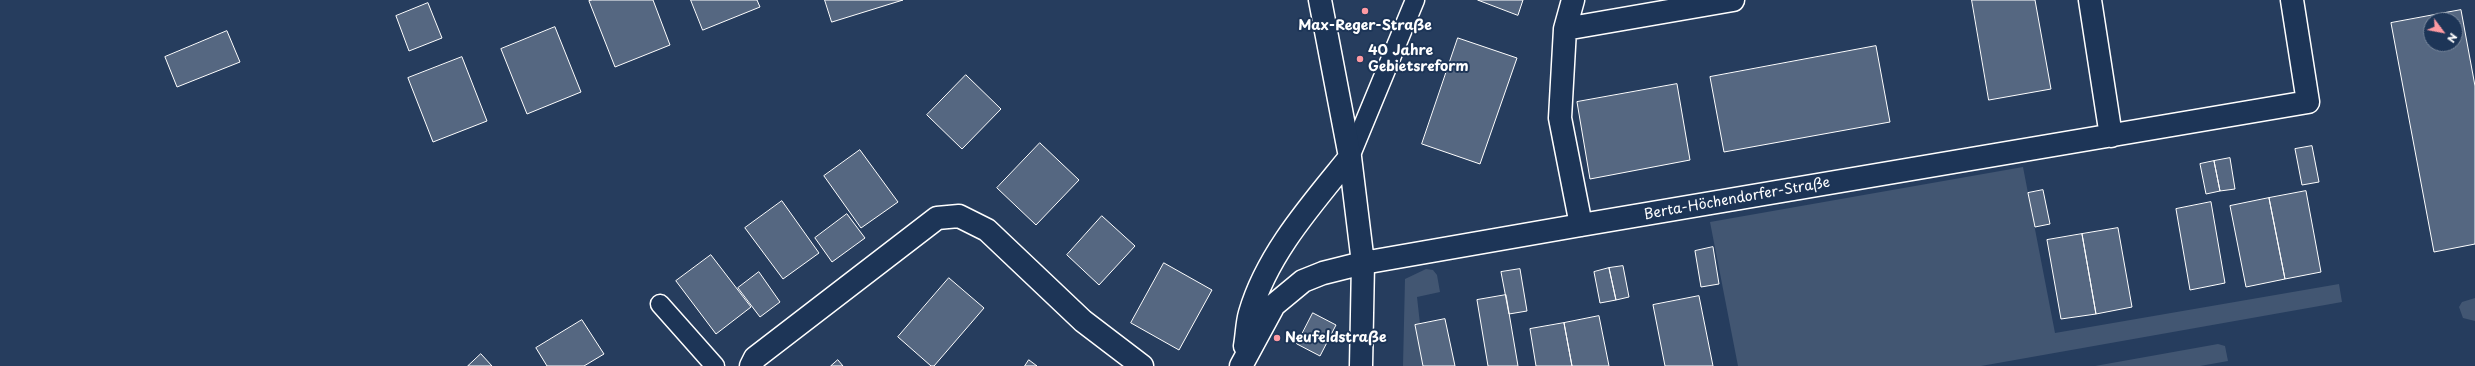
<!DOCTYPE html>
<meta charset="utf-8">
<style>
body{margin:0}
#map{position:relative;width:2475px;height:366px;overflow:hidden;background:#263d5e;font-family:"Playpen Sans",sans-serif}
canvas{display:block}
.north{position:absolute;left:2423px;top:12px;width:40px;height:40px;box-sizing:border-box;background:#1d3557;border:1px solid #77869a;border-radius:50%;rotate:122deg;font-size:11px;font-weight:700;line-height:16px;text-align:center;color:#fff}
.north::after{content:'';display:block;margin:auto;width:14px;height:18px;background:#ff9aa2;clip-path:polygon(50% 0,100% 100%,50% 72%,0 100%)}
</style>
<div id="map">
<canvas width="2475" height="366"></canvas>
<div class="north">N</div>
</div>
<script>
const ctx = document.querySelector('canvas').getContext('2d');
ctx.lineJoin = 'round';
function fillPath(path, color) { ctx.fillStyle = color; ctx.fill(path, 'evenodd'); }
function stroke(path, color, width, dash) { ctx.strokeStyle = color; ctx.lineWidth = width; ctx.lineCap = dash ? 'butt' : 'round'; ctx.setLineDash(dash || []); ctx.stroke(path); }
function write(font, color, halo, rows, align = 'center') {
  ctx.font = font + ' "Playpen Sans",sans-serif'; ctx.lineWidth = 4; ctx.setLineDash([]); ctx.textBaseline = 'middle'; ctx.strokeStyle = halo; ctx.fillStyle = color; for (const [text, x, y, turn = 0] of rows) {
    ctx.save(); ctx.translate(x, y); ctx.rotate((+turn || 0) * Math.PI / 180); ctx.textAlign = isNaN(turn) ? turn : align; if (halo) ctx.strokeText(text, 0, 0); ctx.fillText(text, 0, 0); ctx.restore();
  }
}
fillPath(new Path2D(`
 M 2023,167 L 2055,333 L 2339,284 L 2342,302 L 1981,366 L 1738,366 L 1710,222 Z
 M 1426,269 L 1433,270 L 1437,275 L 1440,292 L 1417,297 L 1420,324 L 1415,325 L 1423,366 L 1403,366 L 1405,279 Z
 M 2475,298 L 2475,321 L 2463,318 L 2459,307 L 2462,302 Z
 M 2218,344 L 2225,346 L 2228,361 L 2200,366 L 2095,366 Z`), '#425672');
const building = new Path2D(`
 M 593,0 L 653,0 L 670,45 L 615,67 L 589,1 Z
 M 691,0 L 757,0 L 760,7 L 703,30 Z
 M 825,0 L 903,0 L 832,22 Z
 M 1478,0 L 1523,0 L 1518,15 Z
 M 1972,0 L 2035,0 L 2051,89 L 1989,100 Z
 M 428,3 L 442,38 L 409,51 L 396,16 Z
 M 2461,10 L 2475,86 L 2475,244 L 2434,252 L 2391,23 ZM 2431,20 L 2455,20 L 2455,44 L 2431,44 Z
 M 555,27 L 581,92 L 527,114 L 501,49 Z
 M 227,31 L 240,62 L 177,87 L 165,57 Z
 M 1458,38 L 1517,58 L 1480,164 L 1422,144 Z
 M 1876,46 L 1890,122 L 1724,152 L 1710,77 Z
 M 462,57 L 487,121 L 433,142 L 408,78 Z
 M 966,75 L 1001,109 L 962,149 L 927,115 Z
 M 1677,84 L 1690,160 L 1590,179 L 1577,102 Z
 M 1040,143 L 1079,180 L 1036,225 L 997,188 Z
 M 2312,146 L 2319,182 L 2302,185 L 2295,149 Z
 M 860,150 L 898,202 L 861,228 L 824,176 Z
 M 2230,158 L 2235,189 L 2220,191 L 2214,161 Z
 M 2214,161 L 2220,191 L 2206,194 L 2200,164 Z
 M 2043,190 L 2050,224 L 2035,227 L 2028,193 Z
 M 2306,191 L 2321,272 L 2285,279 L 2269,198 Z
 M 2269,198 L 2285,279 L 2246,287 L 2230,206 Z
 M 782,201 L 819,253 L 783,279 L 745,228 Z
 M 2211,202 L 2225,283 L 2190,290 L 2176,209 Z
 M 847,214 L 865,238 L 832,262 L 815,238 Z
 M 1102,216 L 1135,246 L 1099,285 L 1067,255 Z
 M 2118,228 L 2132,307 L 2096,314 L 2082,234 Z
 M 2082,234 L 2096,314 L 2061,319 L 2047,240 Z
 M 1713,247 L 1719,284 L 1701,287 L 1695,251 Z
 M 711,255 L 751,307 L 716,334 L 676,281 Z
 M 1164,263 L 1212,290 L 1179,350 L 1131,323 Z
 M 1623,266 L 1629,297 L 1616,300 L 1609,268 Z
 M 1609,268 L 1616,300 L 1600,303 L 1594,272 Z
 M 1520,269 L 1527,311 L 1509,314 L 1501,272 Z
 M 759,272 L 780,302 L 760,317 L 738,288 Z
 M 949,278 L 984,308 L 934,366 L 931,366 L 898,337 Z
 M 1506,295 L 1518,366 L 1488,366 L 1477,300 Z
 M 1699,296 L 1713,366 L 1665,366 L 1653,305 Z
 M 1313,313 L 1336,325 L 1320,356 L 1297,344 Z
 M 1599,316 L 1609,366 L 1572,366 L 1564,323 Z
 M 1445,319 L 1455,366 L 1423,366 L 1415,325 Z
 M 582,320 L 604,354 L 584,366 L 547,366 L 536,348 Z
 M 1564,323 L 1572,366 L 1536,366 L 1530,329 Z
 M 481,354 L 492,366 L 468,366 Z
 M 838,360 L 843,366 L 831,366 Z
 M 1029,360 L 1037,366 L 1025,366 Z`);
fillPath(building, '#556781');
stroke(building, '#fff', 1);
const lane = new Path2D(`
 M 1350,157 L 1415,0
 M 660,304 L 715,366`);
const street = new Path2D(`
 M 1320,0 L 1350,157 L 1363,263 L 1361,366
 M 1573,0 L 1565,29 L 1560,118 L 1581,225
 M 2090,0 L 2111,136
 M 1565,29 L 1733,0
 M 1245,346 C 1247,335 1247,323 1250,313 C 1267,254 1312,204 1350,157
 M 751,366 L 755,358 L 937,218 L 959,216 L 987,230 L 1083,321 L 1142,366
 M 1241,366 L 1274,305 L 1303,281 L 1323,273 L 1363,263 L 1581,225 L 2308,102 L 2292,0`);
stroke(lane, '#fff', 21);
stroke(street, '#fff', 25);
stroke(lane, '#1d3557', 18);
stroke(street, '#1d3557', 22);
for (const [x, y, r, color] of [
 [1365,11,4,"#ff9aa2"],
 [1360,59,4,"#ff9aa2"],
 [1277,338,4,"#ff9aa2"]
]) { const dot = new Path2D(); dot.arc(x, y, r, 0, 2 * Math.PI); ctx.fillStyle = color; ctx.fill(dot); stroke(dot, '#1d3557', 1.5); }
write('bold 14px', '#fff', '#1d3557', [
 ["Max-Reger-Straße",1365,26,"center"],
 ["40 Jahre",1368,51],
 ["Gebietsreform",1368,67],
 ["Neufeldstraße",1285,338]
], 'left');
write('14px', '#fff', '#1d3557', [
 ["Berta-Höchendorfer-Straße",1737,199,-10]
]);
</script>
